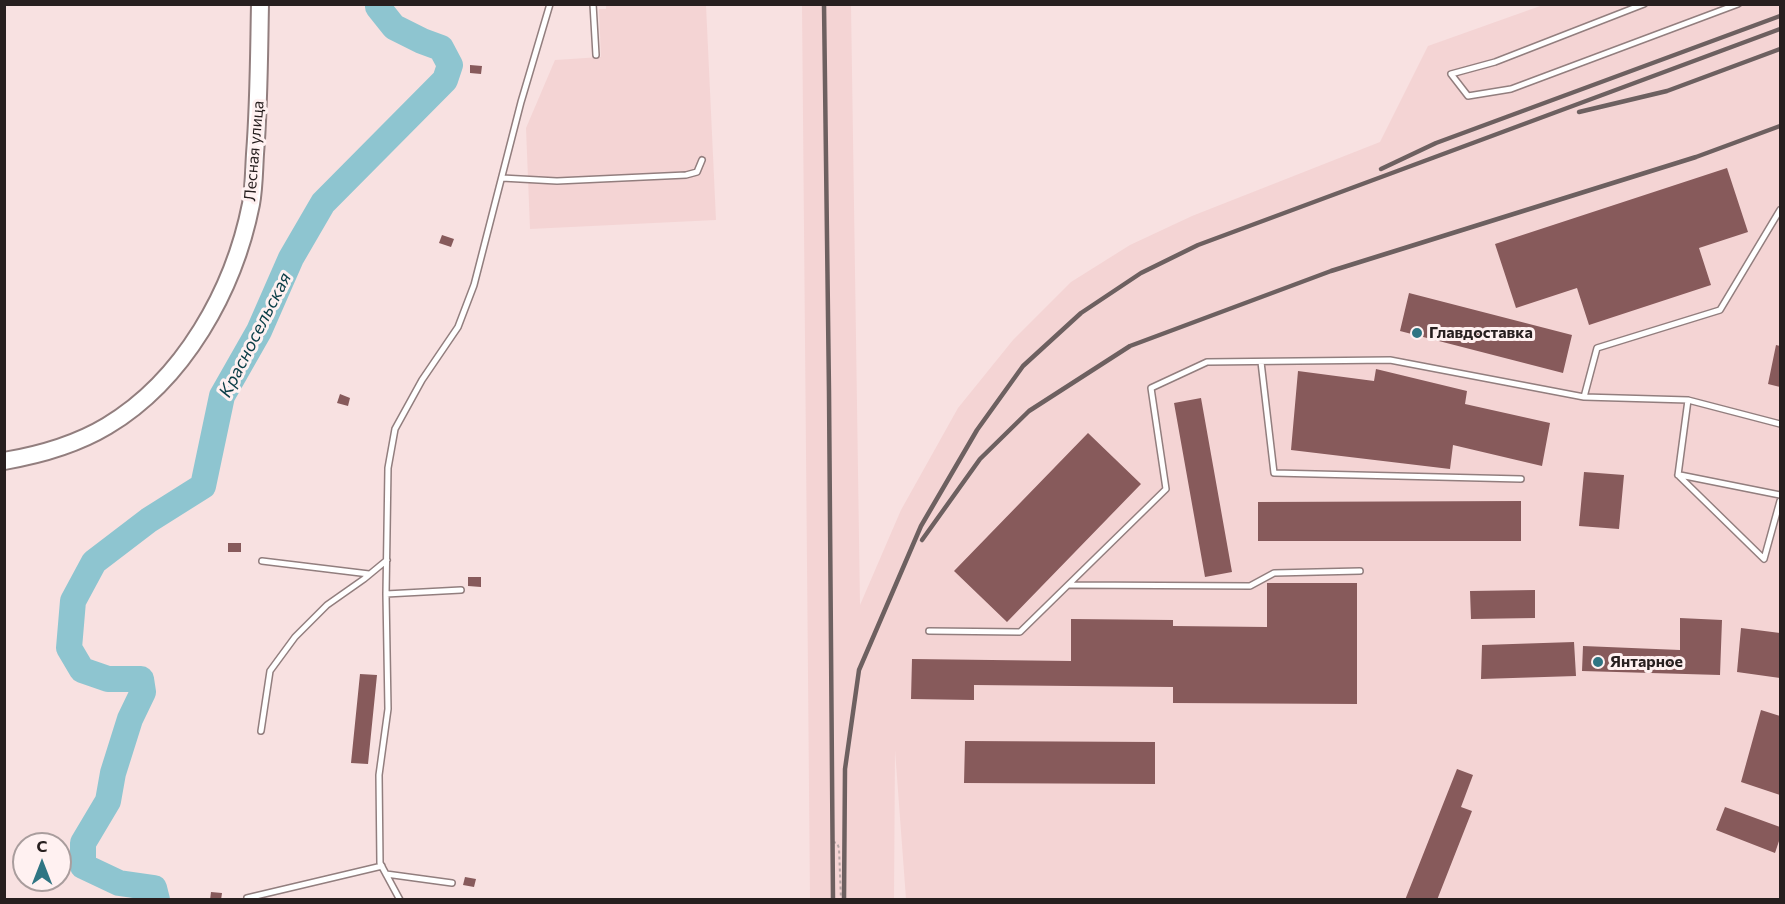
<!DOCTYPE html>
<meta charset="utf-8">
<style>
body{margin:0}
#map{position:relative;width:1785px;height:904px;overflow:hidden;background:#f8e1e1;font-family:Commissioner,sans-serif}
canvas{display:block}
.frame{position:absolute;inset:0;border:6px solid #271f1f;pointer-events:none}
.north{position:absolute;left:12px;top:832px;width:60px;height:60px;box-sizing:border-box;background:#fff1f1;border:2px solid #a99d9d;border-radius:50%;rotate:0deg;font-size:16px;font-weight:700;line-height:24px;text-align:center;color:#271f1f}
.north::after{content:'';display:block;margin:auto;width:21px;height:27px;background:#2f7583;clip-path:polygon(50% 0,100% 100%,50% 72%,0 100%)}
</style>
<div id="map">
<canvas width="1785" height="904"></canvas>
<div class="frame"></div>
<div class="north">С</div>
</div>
<script>
const ctx = document.querySelector('canvas').getContext('2d');
ctx.lineJoin = 'round';
function fillPath(path, color) { ctx.fillStyle = color; ctx.fill(path, 'evenodd'); }
function stroke(path, color, width, dash) { ctx.strokeStyle = color; ctx.lineWidth = width; ctx.lineCap = dash ? 'butt' : 'round'; ctx.setLineDash(dash || []); ctx.stroke(path); }
function write(font, color, halo, rows, align = 'center') {
  ctx.font = font + ' Commissioner,sans-serif'; ctx.lineWidth = 6; ctx.setLineDash([]); ctx.textBaseline = 'middle'; ctx.strokeStyle = halo; ctx.fillStyle = color; for (const [text, x, y, turn = 0] of rows) {
    ctx.save(); ctx.translate(x, y); ctx.rotate((+turn || 0) * Math.PI / 180); ctx.textAlign = isNaN(turn) ? turn : align; if (halo) ctx.strokeText(text, 0, 0); ctx.fillText(text, 0, 0); ctx.restore();
  }
}
fillPath(new Path2D(`
 M 606,4 L 706,5 L 716,220 L 530,229 L 526,128 L 555,60 L 601,57 L 599,9 L 606,9 Z
 M 802,5 L 851,5 L 860,605 L 901,510 L 958,408 L 1013,340 L 1071,282 L 1130,245 L 1192,216 L 1380,142 L 1428,46 L 1543,5 L 1780,5 L 1780,899 L 906,899 L 895,750 L 894,899 L 810,899 Z`), '#f4d4d4');
stroke(new Path2D(`
 M 157,900 L 154,888 L 119,883 L 83,866 L 83,843 L 108,801 L 113,773 L 130,719 L 143,692 L 141,679 L 108,679 L 82,670 L 69,648 L 73,601 L 94,562 L 149,520 L 203,486 L 222,396 L 259,331 L 291,258 L 323,203 L 445,80 L 450,65 L 441,48 L 422,41 L 394,27 L 378,7 L 378,4`), '#8ec5d0', 26);
fillPath(new Path2D(`
 M 470,65 L 482,66 L 481,74 L 470,73 Z
 M 1727,168 L 1748,232 L 1699,248 L 1711,285 L 1589,325 L 1577,288 L 1516,308 L 1495,244 Z
 M 442,235 L 454,239 L 451,247 L 439,243 Z
 M 1409,293 L 1572,335 L 1563,373 L 1400,331 Z
 M 1776,345 L 1780,346 L 1780,387 L 1768,384 Z
 M 1376,369 L 1467,391 L 1465,404 L 1550,423 L 1542,466 L 1453,445 L 1450,469 L 1291,450 L 1298,371 L 1374,381 Z
 M 340,394 L 350,398 L 348,406 L 337,403 Z
 M 1201,398 L 1232,572 L 1205,577 L 1174,403 Z
 M 1088,433 L 1141,484 L 1007,622 L 954,571 Z
 M 1584,472 L 1624,475 L 1619,529 L 1579,526 Z
 M 1521,501 L 1521,541 L 1258,541 L 1258,502 Z
 M 228,543 L 241,543 L 241,552 L 228,552 Z
 M 468,577 L 481,577 L 481,587 L 468,586 Z
 M 1267,583 L 1357,583 L 1357,704 L 1173,703 L 1173,687 L 974,685 L 974,700 L 911,699 L 912,659 L 1071,661 L 1071,619 L 1173,620 L 1173,626 L 1267,627 Z
 M 1535,590 L 1535,618 L 1471,619 L 1470,591 Z
 M 1680,618 L 1722,620 L 1720,675 L 1582,671 L 1583,646 L 1680,650 Z
 M 1741,628 L 1780,633 L 1780,678 L 1737,672 Z
 M 1574,642 L 1576,676 L 1481,679 L 1482,645 Z
 M 360,674 L 377,675 L 368,764 L 351,763 Z
 M 1761,710 L 1780,716 L 1780,795 L 1741,782 Z
 M 965,741 L 1155,742 L 1155,784 L 964,783 Z
 M 1457,769 L 1473,775 L 1461,807 L 1472,811 L 1437,900 L 1405,900 Z
 M 1725,807 L 1780,827 L 1780,838 L 1775,853 L 1716,830 Z
 M 465,877 L 476,879 L 474,887 L 463,885 Z
 M 211,892 L 222,893 L 221,900 L 210,900 Z`), '#875a5b');
const lane = new Path2D(`
 M 593,4 L 596,55
 M 1644,4 L 1495,62 L 1451,74 L 1468,96 L 1511,89 L 1738,4
 M 502,178 L 557,181 L 686,175 L 697,172 L 702,160
 M 1261,362 L 1274,473 L 1521,479
 M 1584,397 L 1597,348 L 1720,310 L 1780,210
 M 1678,475 L 1764,559 L 1780,501
 M 1678,475 L 1688,400
 M 1680,475 L 1780,495
 M 262,561 L 369,574
 M 1069,585 L 1250,586 L 1274,573 L 1360,571
 M 386,594 L 461,590
 M 929,631 L 1020,632 L 1166,489 L 1151,388 L 1207,362 L 1390,360 L 1584,397 L 1688,400 L 1780,424
 M 261,731 L 270,671 L 295,637 L 327,605 L 364,579 L 387,560
 M 386,874 L 452,883
 M 247,898 L 382,866
 M 400,900 L 380,863 L 379,775 L 388,709 L 386,594 L 388,468 L 395,429 L 422,380 L 458,327 L 474,285 L 521,102 L 550,4`);
const primary = new Path2D(`
 M 4,461 C 39,455 77,444 107,426 C 184,380 234,290 251,204 C 254,188 254,170 255,154 C 259,104 259,54 260,4`);
stroke(lane, '#927e7e', 8);
stroke(primary, '#927e7e', 20);
stroke(new Path2D(`
 M 833,842 L 837,843 L 839,848 L 841,900`), '#b7a5a5', 2, [3, 3]);
stroke(lane, '#fff', 5);
stroke(primary, '#fff', 16);
stroke(new Path2D(`
 M 824,4 L 829,392 L 833,900
 M 1579,112 L 1667,91 L 1780,49
 M 1381,169 L 1436,143 L 1780,16
 M 922,540 L 980,459 L 1029,411 L 1130,346 L 1331,271 L 1696,157 L 1780,126
 M 844,900 L 845,769 L 859,670 L 921,526 L 977,430 L 1023,366 L 1081,313 L 1141,273 L 1198,245 L 1780,29`), '#6d6060', 4.5);
for (const [x, y, r, color] of [
 [1417,333,6,"#2f7583"],
 [1598,662,6,"#2f7583"]
]) { const dot = new Path2D(); dot.arc(x, y, r, 0, 2 * Math.PI); ctx.fillStyle = color; ctx.fill(dot); stroke(dot, '#fff1f1', 2); }
write('16px', '#271f1f', '#fff1f1', [
 ["Лесная улица",254,151,-85]
]);
write('bold 16px', '#271f1f', '#fff1f1', [
 ["Главдоставка",1429,333],
 ["Янтарное",1610,662]
], 'left');
write('italic 18px', '#093d46', '#fff1f1', [
 ["Красносельская",255,335,-63]
]);
</script>
